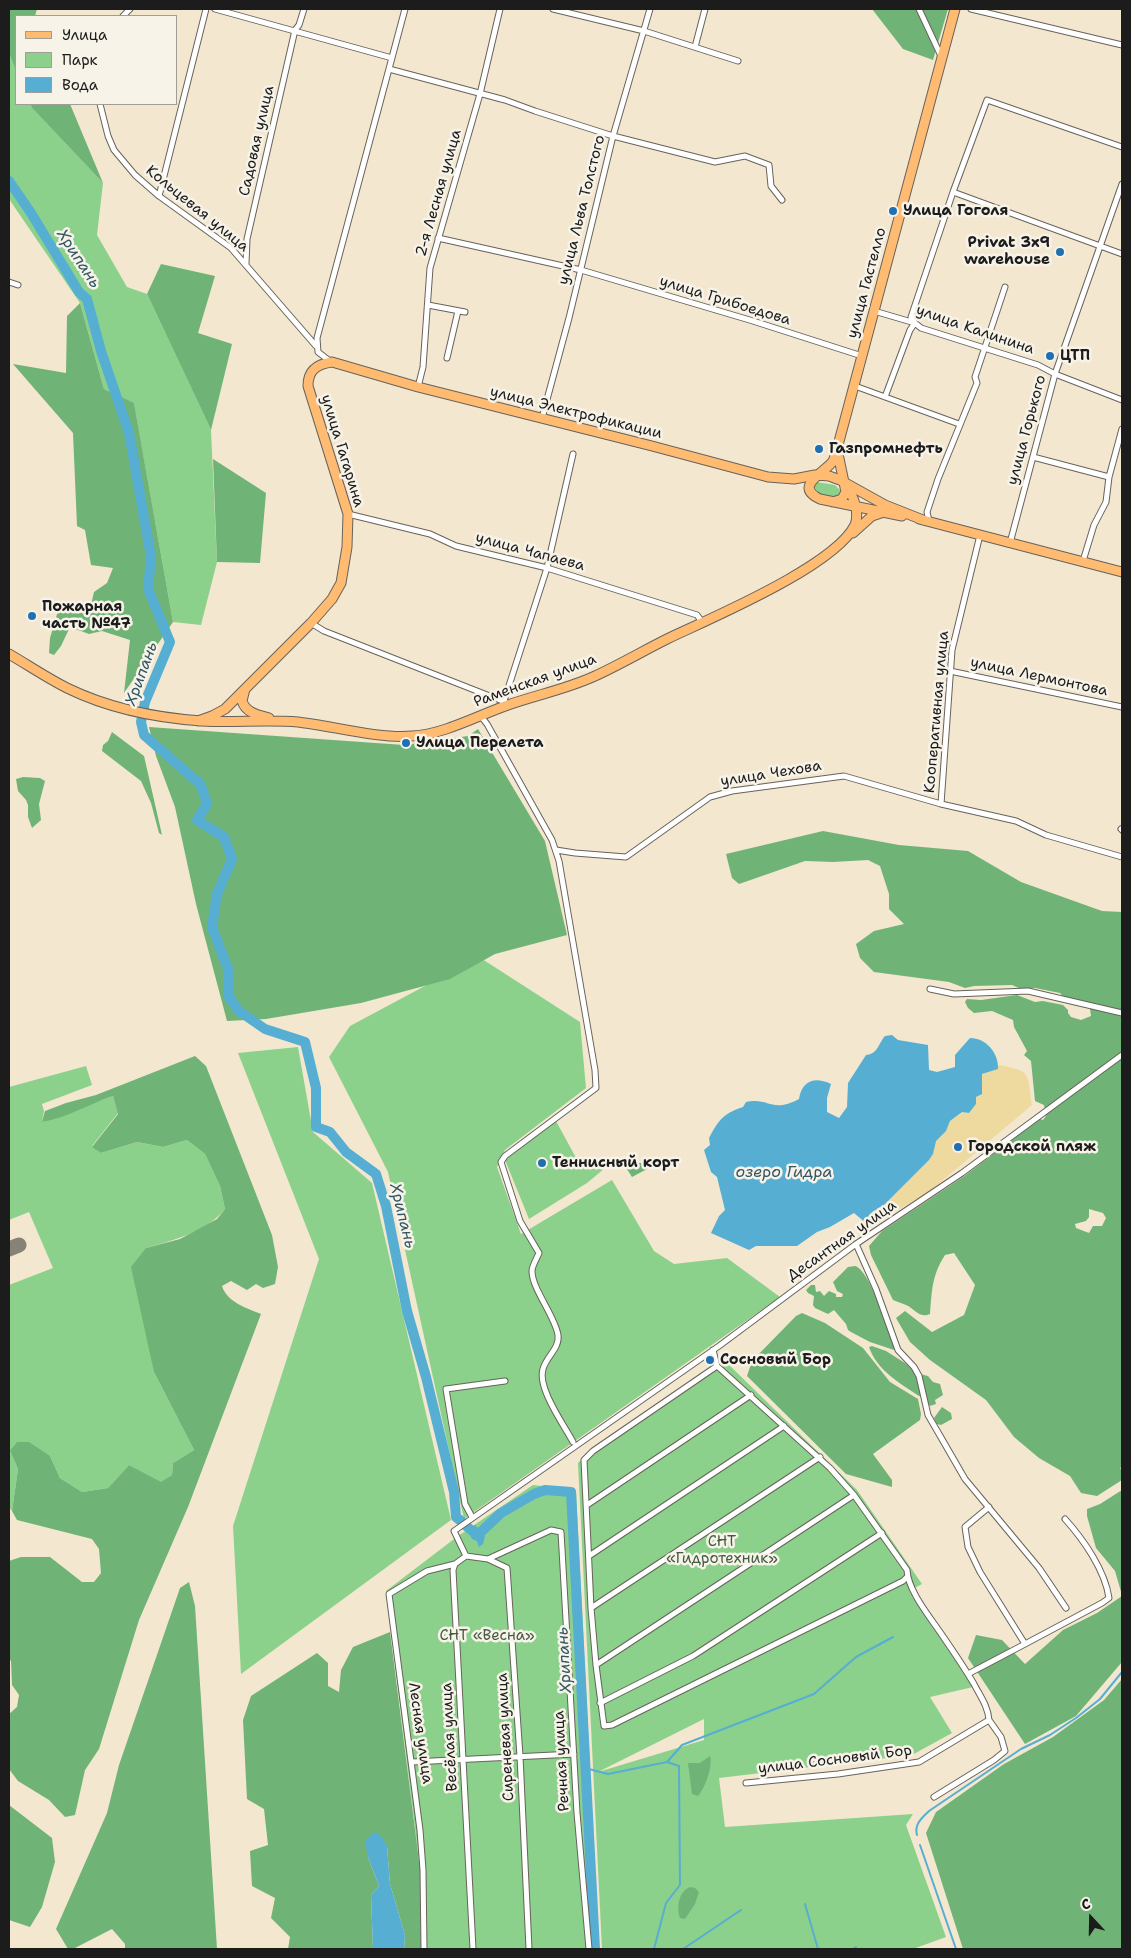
<!DOCTYPE html>
<meta charset="utf-8">
<style>
body{margin:0}
#map{position:relative;width:1131px;height:1958px;overflow:hidden;background:#f3e7d0;font-family:"Shantell Sans",sans-serif}
canvas{display:block}
.frame{position:absolute;inset:0;border:10px solid #1c1c1c;pointer-events:none}
.legend{position:absolute;left:15px;top:15px;width:162px;height:90px;box-sizing:border-box;background:#f7f3e8;border:1px solid #9f9d96;margin:0;padding:6px 9px;list-style:none;font-size:15px;color:#1c1c1c}
.legend li{display:flex;align-items:center;gap:10px;height:25px}
.legend b{width:25px;border:1px solid #9f9d96}
.north{position:absolute;left:1066px;top:1893px;width:50px;height:50px;-webkit-text-stroke:4px #f7f3e8;paint-order:stroke;rotate:339deg;font-size:14px;font-weight:700;line-height:20px;text-align:center;color:#1c1c1c}
.north::after{content:'';display:block;margin:auto;width:18px;height:22px;background:#1c1c1c;clip-path:polygon(50% 0,100% 100%,50% 72%,0 100%)}
</style>
<div id="map">
<canvas width="1131" height="1958"></canvas>
<div class="frame"></div>
<ul class="legend">
<li><b style="height:6px;background:#febb71"></b>Улица</li>
<li><b style="height:14px;background:#8bd18b"></b>Парк</li>
<li><b style="height:14px;background:#56aed3"></b>Вода</li>
</ul>
<div class="north">С</div>
</div>
<script>
const ctx = document.querySelector('canvas').getContext('2d');
ctx.lineJoin = 'round';
function fillPath(path, color) { ctx.fillStyle = color; ctx.fill(path, 'evenodd'); }
function stroke(path, color, width, dash) { ctx.strokeStyle = color; ctx.lineWidth = width; ctx.lineCap = dash ? 'butt' : 'round'; ctx.setLineDash(dash || []); ctx.stroke(path); }
function write(font, color, halo, rows, align = 'center') {
  ctx.font = font + ' "Shantell Sans",sans-serif'; ctx.lineWidth = 5; ctx.setLineDash([]); ctx.textBaseline = 'middle'; ctx.strokeStyle = halo; ctx.fillStyle = color; for (const [text, x, y, turn = 0] of rows) {
    ctx.save(); ctx.translate(x, y); ctx.rotate((+turn || 0) * Math.PI / 180); ctx.textAlign = isNaN(turn) ? turn : align; if (halo) ctx.strokeText(text, 0, 0); ctx.fillText(text, 0, 0); ctx.restore();
  }
}
fillPath(new Path2D(`
 M 9,53 L 16,71 L 16,104 L 30,104 L 32,108 L 103,183 L 97,235 L 127,287 L 147,294 L 211,430 L 217,562 L 201,625 L 173,622 L 134,404 L 104,389 L 80,303 L 9,199 Z
 M 817,482 L 835,485 L 840,490 L 839,496 L 833,500 L 814,493 L 813,486 Z
 M 479,957 L 580,1022 L 586,1088 L 505,1150 L 497,1167 L 521,1234 L 612,1180 L 654,1251 L 674,1264 L 727,1258 L 780,1297 L 464,1519 L 388,1172 L 329,1057 L 350,1026 Z
 M 298,1047 L 313,1132 L 372,1183 L 451,1520 L 241,1674 L 233,1526 L 319,1259 L 238,1053 Z
 M 86,1066 L 92,1085 L 42,1104 L 44,1111 L 42,1122 L 113,1096 L 118,1113 L 92,1146 L 101,1153 L 137,1142 L 163,1147 L 187,1140 L 205,1154 L 220,1186 L 225,1209 C 206,1232 174,1240 146,1248 L 154,1372 L 194,1450 L 173,1463 L 172,1475 L 161,1483 L 129,1465 L 108,1488 L 82,1492 L 60,1478 L 50,1456 L 10,1451 L 18,1469 L 12,1511 L 9,1507 L 9,1285 L 53,1268 L 29,1212 L 9,1220 L 9,1087 Z
 M 556,1121 L 581,1167 L 611,1163 L 587,1183 L 529,1219 L 505,1160 Z
 M 723,1359 L 857,1490 L 922,1584 L 909,1591 L 973,1687 L 930,1697 L 952,1733 L 912,1755 L 719,1778 L 725,1827 L 913,1814 L 906,1825 L 946,1937 L 913,1949 L 602,1949 L 578,1463 L 586,1455 ZM 704,1719 L 704,1740 L 598,1772 Z
 M 533,1485 L 576,1490 L 599,1949 L 421,1949 L 420,1869 L 386,1591 L 458,1536 Z`), '#8bd18b');
fillPath(new Path2D(`
 M 9,9 L 37,9 L 35,16 L 16,16 L 16,71 L 9,53 Z
 M 872,9 L 948,9 L 933,60 L 903,49 Z
 M 30,104 L 70,104 L 103,183 L 32,108 Z
 M 161,264 L 215,276 L 198,333 L 232,344 L 211,430 L 147,294 Z
 M 80,303 L 104,389 L 134,403 L 173,622 L 124,693 L 130,640 L 102,631 L 89,634 L 70,627 L 61,646 L 54,655 L 49,653 L 50,638 L 60,604 L 90,609 L 94,592 L 107,583 L 113,568 L 91,565 L 85,530 L 77,526 L 73,433 L 13,364 L 66,373 L 67,316 Z
 M 213,459 L 266,493 L 260,563 L 217,562 Z
 M 149,727 L 404,745 L 468,736 L 478,729 L 545,841 L 567,935 L 495,954 L 450,979 L 361,1003 L 266,1019 L 227,1021 L 196,904 L 175,807 L 156,756 Z
 M 112,732 L 144,756 L 162,835 L 159,833 L 151,803 L 141,781 L 102,751 L 103,745 L 108,741 Z
 M 23,777 L 40,778 L 45,781 L 39,804 L 41,820 L 32,828 L 28,817 L 28,805 L 26,800 L 18,791 L 16,779 Z
 M 823,831 L 899,845 L 968,851 L 1021,882 L 1102,911 L 1122,912 L 1122,1467 L 1120,1468 L 1122,1471 L 1122,1480 L 1097,1496 L 1081,1493 L 1070,1476 L 1039,1458 L 1014,1437 L 986,1400 L 930,1360 L 910,1342 L 896,1318 L 905,1311 L 932,1332 L 964,1315 L 975,1285 L 954,1253 L 945,1255 C 932,1275 932,1290 930,1314 C 920,1319 915,1309 906,1305 C 902,1303 897,1302 893,1300 L 871,1255 L 869,1246 L 882,1231 L 963,1177 L 1040,1119 L 1043,1120 L 1046,1116 L 1044,1105 L 1035,1101 L 1031,1061 L 1024,1055 L 1027,1051 L 1014,1027 L 1013,1020 L 992,1011 L 974,1013 L 968,1008 L 965,1002 L 967,999 L 981,1000 L 1017,995 L 1035,1002 L 1043,1001 L 1063,1005 L 1068,1010 L 1068,1013 L 1071,1017 L 1081,1020 L 1091,1016 L 1090,1009 L 1093,1009 L 1085,1004 L 1066,1000 L 1060,993 L 1035,988 L 1021,989 L 1012,985 L 974,986 L 965,988 L 949,982 L 874,972 L 860,958 L 856,944 L 874,931 L 904,924 L 889,909 L 889,894 L 880,866 L 868,860 L 833,862 L 805,861 L 739,884 L 732,878 L 726,854 ZM 1089,1209 L 1103,1213 L 1106,1218 L 1102,1226 L 1093,1226 L 1089,1233 L 1076,1228 L 1075,1224 L 1086,1221 L 1089,1217 Z
 M 195,1056 L 206,1066 L 272,1235 L 278,1267 L 275,1284 L 263,1288 L 256,1284 L 247,1290 L 231,1281 L 222,1286 C 227,1302 246,1308 261,1314 L 188,1507 L 139,1620 L 99,1749 L 85,1770 L 75,1815 L 65,1817 L 49,1800 L 18,1781 L 9,1769 L 9,1714 L 17,1707 L 19,1695 L 12,1685 L 11,1661 L 9,1659 L 9,1561 L 21,1557 L 50,1557 L 82,1582 L 94,1582 L 101,1573 L 99,1549 L 92,1539 L 17,1520 L 12,1511 L 18,1469 L 10,1451 L 17,1442 L 29,1442 L 50,1456 L 60,1478 L 82,1492 L 108,1488 L 129,1465 L 161,1482 L 172,1475 L 173,1463 L 194,1450 L 154,1372 L 131,1267 L 146,1248 L 180,1239 L 217,1219 L 225,1209 L 220,1186 L 205,1154 L 187,1140 L 163,1147 L 137,1142 L 101,1153 L 92,1147 L 118,1114 L 113,1096 C 89,1104 66,1118 42,1122 L 45,1111 L 66,1103 L 96,1095 Z
 M 633,1163 L 642,1163 L 649,1168 L 632,1177 L 625,1166 Z
 M 855,1266 C 870,1270 888,1331 894,1346 L 894,1350 L 870,1342 L 851,1332 L 848,1330 L 846,1324 L 834,1310 L 828,1314 L 815,1308 L 813,1305 L 814,1296 L 808,1293 L 806,1290 L 811,1285 L 815,1285 L 816,1292 L 820,1291 L 824,1296 L 829,1291 L 836,1294 L 836,1297 L 842,1297 L 843,1294 L 837,1291 L 833,1282 L 848,1267 Z
 M 802,1313 L 825,1323 L 863,1348 L 890,1382 L 918,1399 L 921,1414 L 920,1420 L 873,1454 L 892,1480 L 892,1487 L 846,1474 L 747,1376 L 752,1361 L 796,1316 Z
 M 872,1346 L 886,1351 L 905,1363 L 916,1373 L 928,1376 L 933,1382 L 940,1384 L 943,1395 L 935,1400 L 936,1404 L 930,1406 L 924,1396 L 919,1396 C 899,1383 877,1370 869,1347 Z
 M 942,1407 L 951,1413 L 952,1419 L 941,1425 L 937,1424 L 934,1418 Z
 M 1122,1490 L 1122,1595 L 1115,1571 L 1096,1548 L 1087,1516 L 1087,1509 L 1100,1504 Z
 M 189,1582 L 195,1606 L 217,1949 L 125,1949 L 125,1944 L 112,1929 L 73,1949 L 68,1949 L 56,1929 L 107,1813 L 119,1765 L 180,1588 Z
 M 1122,1596 L 1122,1662 L 1076,1716 L 1025,1744 L 968,1658 L 976,1635 L 1002,1640 L 1025,1664 L 1063,1630 L 1097,1613 Z
 M 390,1632 L 420,1869 L 421,1949 L 404,1949 L 405,1935 L 390,1884 L 387,1846 L 368,1857 L 379,1886 L 371,1895 L 373,1949 L 288,1949 L 290,1937 L 271,1918 L 275,1898 L 252,1886 L 250,1851 L 268,1845 L 264,1809 L 247,1799 L 243,1720 L 251,1696 L 317,1653 L 328,1663 L 328,1686 L 339,1692 L 341,1670 L 353,1647 Z
 M 1122,1679 L 1122,1949 L 963,1949 L 926,1833 L 936,1812 L 1004,1764 L 1053,1737 L 1104,1700 Z
 M 710,1756 C 713,1767 705,1788 698,1796 L 692,1794 L 688,1763 L 700,1763 Z
 M 9,1805 L 52,1838 L 55,1862 L 42,1907 L 30,1927 L 9,1920 Z
 M 690,1887 L 695,1888 L 699,1892 L 695,1904 L 685,1919 L 680,1918 C 676,1907 679,1891 690,1887 Z`), '#70b377');
fillPath(new Path2D(`
 M 998,1065 C 1033,1071 1027,1073 1032,1105 L 929,1192 L 872,1225 L 867,1224 L 868,1217 L 872,1212 L 885,1204 L 929,1160 L 933,1154 L 935,1141 L 946,1131 L 950,1121 L 962,1112 L 969,1113 L 976,1104 L 976,1097 L 982,1094 L 982,1074 L 998,1069 Z`), '#eeda9e');
fillPath(new Path2D(`
 M 892,1035 L 898,1040 L 928,1045 L 929,1070 L 937,1072 L 955,1067 L 955,1055 L 970,1038 C 986,1038 999,1053 998,1069 L 982,1074 L 982,1094 L 976,1097 L 976,1104 L 969,1113 L 962,1112 L 950,1121 L 946,1131 L 936,1141 L 933,1154 L 929,1160 L 885,1204 L 872,1212 L 868,1217 L 867,1224 L 854,1213 L 830,1227 L 817,1232 L 797,1246 L 756,1246 L 749,1250 L 711,1233 L 719,1216 L 725,1210 L 717,1177 L 711,1172 L 704,1150 L 710,1145 L 709,1138 C 719,1120 722,1114 743,1107 L 746,1102 C 770,1097 771,1114 799,1099 C 802,1081 814,1076 831,1084 L 827,1098 L 827,1112 L 839,1118 L 847,1107 L 848,1083 L 866,1055 C 878,1054 878,1044 885,1036 Z
 M 475,1525 L 485,1536 L 483,1544 L 479,1547 L 477,1541 L 472,1539 L 470,1535 L 470,1530 Z
 M 374,1832 L 381,1836 L 387,1846 L 390,1884 L 405,1935 L 404,1949 L 373,1949 L 371,1895 L 379,1886 L 368,1857 L 365,1841 Z`), '#56aed3');
stroke(new Path2D(`
 M 585,1768 L 608,1774 L 667,1762 L 682,1745 L 814,1694 L 856,1657 L 893,1637
 M 917,1835 C 914,1824 922,1818 929,1811 L 1021,1749 L 1050,1735 L 1076,1718 L 1100,1699 L 1122,1672
 M 920,1845 L 956,1949
 M 805,1904 L 818,1949
 M 654,1949 L 666,1903 L 680,1885 L 679,1766 L 667,1762
 M 683,1949 L 741,1910
 M 853,1949 L 856,1947`), '#56aed3', 2);
stroke(new Path2D(`
 M 9,181 L 31,213 L 79,292 L 87,299 L 101,351 L 129,433 L 151,557 L 148,589 L 170,642 L 145,702 L 141,722 L 144,735 L 201,785 L 207,804 L 197,820 L 224,837 L 232,859 L 217,894 L 212,927 L 228,969 L 228,996 L 239,1011 L 265,1029 L 305,1042 L 316,1088 L 316,1127 L 330,1132 L 346,1152 L 376,1174 L 386,1206 L 407,1311 L 426,1377 L 454,1492 L 456,1517 L 461,1521
 M 465,1525 L 476,1534 L 482,1531 L 501,1513 L 534,1494 L 545,1490 L 571,1492 L 595,1949`), '#56aed3', 10);
stroke(new Path2D(`
 M 9,1249 L 19,1245`), '#888276', 15);
const minor = new Path2D(`
 M 215,9 L 392,58
 M 553,9 L 644,31 L 738,61
 M 919,9 L 941,56
 M 971,9 L 1122,45
 M 123,16 L 130,9
 M 695,47 L 705,9
 M 389,69 L 505,100 L 535,111 L 613,136 L 715,162 L 745,156 L 769,165 L 771,186 L 782,200
 M 100,104 L 108,136 L 114,150 L 135,175 L 159,196 L 231,248 L 316,346
 M 953,192 L 1122,254
 M 159,196 L 206,9
 M 438,238 L 581,270 L 753,321 L 862,356
 M 246,264 L 247,239 L 295,30 L 299,25 L 304,9
 M 9,282 L 18,285
 M 428,305 L 465,312
 M 874,311 L 915,323 L 921,328 L 1038,365 L 1055,374 L 1122,400
 M 447,358 L 458,311
 M 331,362 L 318,352 L 317,338 L 405,9
 M 855,386 L 959,424
 M 418,387 L 423,367 L 430,268 L 480,94 L 500,9
 M 885,397 L 910,330 L 915,323 L 911,317 L 953,192 L 987,100 L 1122,147
 M 542,418 L 569,318 L 613,136 L 650,9
 M 1033,457 L 1109,477
 M 348,514 L 430,534 L 456,546 L 547,568 L 697,615 L 702,622
 M 929,521 L 927,512 L 938,479 L 977,383 L 975,377 L 1005,287
 M 1010,543 L 1055,374 L 1122,184
 M 1083,561 L 1094,525 L 1106,502 L 1109,477 L 1122,429
 M 311,623 L 324,631 L 505,702
 M 950,671 L 1122,707
 M 504,701 L 547,568 L 573,454
 M 480,715 L 487,724 L 552,840 L 559,861 L 595,1070 L 596,1088 L 505,1156 L 501,1162 L 520,1221 L 539,1253 C 537,1258 532,1266 532,1271 C 532,1289 555,1316 558,1335 C 560,1348 546,1357 543,1369 C 537,1388 564,1425 573,1442
 M 941,804 L 952,650 L 980,535
 M 1121,829 L 1122,830
 M 556,850 L 575,853 L 626,857 L 710,797 L 732,791 L 844,776 L 941,804 L 1016,821 L 1046,835 L 1122,857
 M 930,989 L 954,994 L 1028,991 L 1122,1013
 M 856,1244 L 876,1289 L 898,1350 L 914,1367 L 919,1376 L 928,1415 L 965,1479 L 1039,1568 L 1066,1608
 M 713,1350 L 717,1366 L 830,1468 L 854,1495 L 907,1570 C 908,1591 930,1617 942,1635 C 953,1651 964,1667 974,1684 C 980,1696 988,1706 989,1720
 M 717,1366 L 593,1451 L 584,1460 L 591,1608 L 596,1665 L 604,1726 L 612,1725 L 903,1581 L 907,1577
 M 587,1505 L 751,1395
 M 472,1517 L 465,1504 L 446,1389 L 505,1381
 M 466,1556 L 488,1559 L 507,1568 L 520,1756 L 529,1949
 M 589,1556 L 784,1426
 M 488,1559 L 551,1530 L 561,1532 L 577,1813 L 589,1949
 M 591,1608 L 820,1457
 M 1025,1644 L 1102,1603 L 1109,1598 C 1105,1570 1083,1539 1065,1519
 M 596,1665 L 854,1495
 M 968,1674 L 1025,1644 L 980,1572 L 968,1547 L 965,1527 L 989,1507
 M 600,1703 L 693,1656 L 882,1533
 M 412,1762 L 574,1754
 M 746,1783 L 838,1774 L 919,1762 L 989,1720
 M 934,1797 L 994,1760 L 1005,1751 L 1001,1737 L 989,1720
 M 424,1949 L 423,1870 L 420,1830 L 389,1594 L 427,1571 L 455,1564
 M 473,1949 L 453,1570 L 455,1564 L 466,1556 L 454,1531 L 719,1346 L 856,1244 L 962,1173 L 1122,1055`);
const primary = new Path2D(`
 M 833,502 L 842,499 L 846,492 L 837,449
 M 902,516 L 820,499 C 792,486 826,472 833,461 C 835,457 836,453 837,449 L 955,9
 M 919,519 L 1122,572
 M 853,533 L 872,516 L 881,513
 M 9,654 C 28,665 47,678 67,688 C 108,708 157,718 202,721 C 234,723 266,719 298,722 C 333,726 378,739 412,736 C 442,735 479,715 508,705 C 536,695 567,689 595,676 C 619,665 643,651 667,639 C 711,618 835,566 855,525 C 860,513 853,495 846,485
 M 245,689 L 242,701 C 246,713 258,715 269,718
 M 198,721 L 212,716 L 225,709 L 311,623 L 332,599 L 341,583 L 347,547 L 348,514 L 308,386 C 308,370 317,364 332,362 L 418,387 L 652,446 L 768,477 L 794,479 L 815,475 L 829,476 L 840,480 L 885,505 L 923,520`);
stroke(minor, '#67635b', 7);
stroke(primary, '#67635b', 11);
stroke(minor, '#fff', 5);
stroke(primary, '#febb71', 9);
for (const [x, y, r, color] of [
 [893,211,5,"#1f6fb2"],
 [1060,252,5,"#1f6fb2"],
 [1050,356,5,"#1f6fb2"],
 [819,449,5,"#1f6fb2"],
 [32,616,5,"#1f6fb2"],
 [406,743,5,"#1f6fb2"],
 [958,1147,5,"#1f6fb2"],
 [542,1163,5,"#1f6fb2"],
 [710,1360,5,"#1f6fb2"]
]) { const dot = new Path2D(); dot.arc(x, y, r, 0, 2 * Math.PI); ctx.fillStyle = color; ctx.fill(dot); stroke(dot, '#f7f3e8', 2); }
write('15px', '#1c1c1c', '#f7f3e8', [
 ["Садовая улица",257,141,-77],
 ["2-я Лесная улица",439,193,-74],
 ["Кольцевая улица",197,209,39],
 ["улица Льва Толстого",582,210,-76],
 ["улица Гастелло",867,283,-75],
 ["улица Грибоедова",725,301,17],
 ["улица Калинина",975,330,19],
 ["улица Электрофикации",576,413,14],
 ["улица Горького",1027,430,-75],
 ["улица Гагарина",342,451,73],
 ["улица Чапаева",530,552,15],
 ["улица Лермонтова",1039,677,12],
 ["Раменская улица",535,681,-20],
 ["Кооперативная улица",937,712,-85],
 ["улица Чехова",771,774,-9],
 ["Десантная улица",842,1241,-35],
 ["Лесная улица",420,1733,82],
 ["Весёлая улица",450,1737,-93],
 ["Сиреневая улица",506,1737,-93],
 ["улица Сосновый Бор",835,1760,-7],
 ["Речная улица",562,1761,-93]
]);
write('bold 15px', '#1c1c1c', '#f7f3e8', [
 ["Улица Гоголя",903,211],
 ["Privat 3x9",1050,243,"right"],
 ["warehouse",1050,260,"right"],
 ["ЦТП",1060,356],
 ["Газпромнефть",829,449],
 ["Пожарная",42,607],
 ["часть №47",42,624],
 ["Улица Перелета",416,743],
 ["Городской пляж",968,1147],
 ["Теннисный корт",552,1163],
 ["Сосновый Бор",720,1360]
], 'left');
write('15px', '#435b43', '#f7f3e8', [
 ["СНТ",722,1542],
 ["«Гидротехник»",722,1559],
 ["СНТ «Весна»",487,1636]
]);
write('italic 16px', '#335665', '#f7f3e8', [
 ["Хрипань",78,259,57],
 ["Хрипань",142,674,-70],
 ["озеро Гидра",784,1173],
 ["Хрипань",402,1216,76],
 ["Хрипань",565,1660,-93]
]);
</script>
